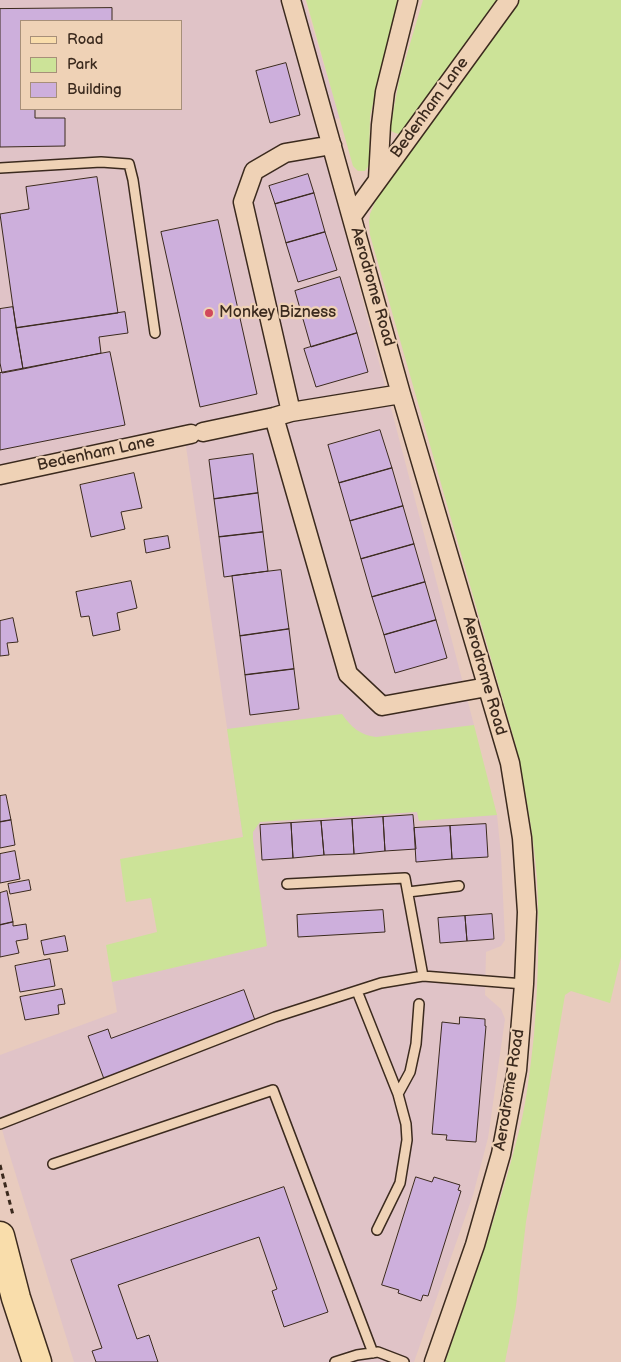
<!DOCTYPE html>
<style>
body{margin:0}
#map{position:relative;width:621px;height:1362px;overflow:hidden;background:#e8cbbe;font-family:"Balsamiq Sans",sans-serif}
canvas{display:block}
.legend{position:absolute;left:20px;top:20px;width:162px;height:90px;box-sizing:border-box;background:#efd2b6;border:1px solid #a78f79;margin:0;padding:6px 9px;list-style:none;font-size:15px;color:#3b2a1e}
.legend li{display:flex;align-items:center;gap:10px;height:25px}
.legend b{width:25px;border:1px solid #a78f79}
</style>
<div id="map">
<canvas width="621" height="1362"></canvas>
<ul class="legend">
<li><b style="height:6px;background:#f9ddab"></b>Road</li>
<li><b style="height:14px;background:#cce398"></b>Park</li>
<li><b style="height:14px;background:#cdafdc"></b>Building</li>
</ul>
</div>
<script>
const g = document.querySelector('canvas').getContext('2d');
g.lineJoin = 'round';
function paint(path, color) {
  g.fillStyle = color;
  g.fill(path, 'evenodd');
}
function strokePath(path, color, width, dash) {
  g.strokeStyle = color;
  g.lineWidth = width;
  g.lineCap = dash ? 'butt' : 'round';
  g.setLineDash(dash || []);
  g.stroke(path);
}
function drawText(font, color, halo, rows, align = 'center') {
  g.font = font + ' "Balsamiq Sans",sans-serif';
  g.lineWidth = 4.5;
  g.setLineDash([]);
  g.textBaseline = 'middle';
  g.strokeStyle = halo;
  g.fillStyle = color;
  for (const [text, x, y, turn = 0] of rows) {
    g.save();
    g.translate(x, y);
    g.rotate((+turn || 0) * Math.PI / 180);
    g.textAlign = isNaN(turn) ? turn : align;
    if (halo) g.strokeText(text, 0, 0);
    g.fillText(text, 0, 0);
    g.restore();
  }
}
paint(new Path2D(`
 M0,0H304L340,118L315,124L326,160L474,725L465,745L497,815L501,855L505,940L501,946L486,952L485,995L501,1009L505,1019L488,1138L473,1195L414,1362H74L5,1140L0,1122V1055L117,1012L112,982L259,947L183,426L0,465ZM21,21H181V109H21Z`), '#e0c3c7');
paint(new Path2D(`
 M306,0H398L370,116L369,165L365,171H358L353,166Z
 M423,0H497L410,126L400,134L395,133L391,131V124L399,81Z
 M518,0H621V957L610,1003L571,991L565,995L526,1222L516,1306L505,1362H445C470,1289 497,1217 516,1143C526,1108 530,1071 534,1035C538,983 540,931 537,880C534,835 525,790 516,746L370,235L369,222L370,214L379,193L391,172Z
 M342,714C351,727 360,735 376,737L474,725L497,815L419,821L417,812L260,822L253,832V840L267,946L112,982L106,945L157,932L151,898L126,902L120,859L243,837L227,729Z`), '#cce398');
const building = new Path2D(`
 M112,8V21H21V109H35V118H65V146L0,147V9Z
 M286,63L300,115L270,123L256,71Z
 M308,174L314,193L275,204L269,186Z
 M97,177L118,313L16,328L0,214L29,209L26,187Z
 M314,193L325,232L286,243L275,204Z
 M218,220L257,394L200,407L161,232Z
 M325,232L337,270L298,282L286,243Z
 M340,277L357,333L311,347L295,291Z
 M13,307L23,369L2,373L0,363V309Z
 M125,312L128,333L99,337L101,353L23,369L16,328Z
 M357,333L368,372L316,387L304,349Z
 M110,352L125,425L0,450V373Z
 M380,430L392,468L339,483L328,445Z
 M253,454L258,493L214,499L209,460Z
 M392,468L403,506L350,521L339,483Z
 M134,473L142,508L121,512L125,529L91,537L80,485Z
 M258,493L263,532L219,537L214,499Z
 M403,506L414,544L361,559L350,521Z
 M263,532L268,571L224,577L219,537Z
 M168,536L170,548L146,553L144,540Z
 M414,544L425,582L372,597L361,559Z
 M281,570L289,629L240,636L232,576Z
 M131,581L137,608L117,613L120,630L93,636L89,616L81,617L76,592Z
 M425,582L436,620L384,635L372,597Z
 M13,618L18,642L7,643L9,655L0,656V621Z
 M436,620L447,658L395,673L384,635Z
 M289,629L294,669L245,675L240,636Z
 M294,669L299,709L250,715L245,675Z
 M6,795L11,820L0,822V796Z
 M413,815L416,849L385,851L383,817Z
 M383,817L385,851L354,854L352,819Z
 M352,819L354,854L324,855L321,821Z
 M11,820L15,845L0,848V822Z
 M321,821L324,855L293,858L291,823Z
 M291,823L293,858L262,860L260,825Z
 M486,824L488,857L452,859L450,826Z
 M450,826L452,859L416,862L414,828Z
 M15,851L20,879L0,883V854Z
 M29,880L31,890L10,894L8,884Z
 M7,891L13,922L0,925V893Z
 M383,910L385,932L298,937L297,915Z
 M492,914L494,939L467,941L465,916Z
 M465,916L467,941L440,943L438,918Z
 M13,922V926L26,924L28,939L16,941L19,953L0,957V925Z
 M65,936L68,951L44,955L41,941Z
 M50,959L55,986L20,992L15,966Z
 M62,989L65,1004L58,1005L59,1014L25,1020L20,997Z
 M244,990L256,1023L104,1079L88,1036L108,1029L111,1038Z
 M460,1017L485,1019V1026H486L476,1142L446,1140L447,1135L432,1134L442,1022L459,1024Z
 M416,1177L432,1182L434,1177L460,1185L458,1190L461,1191L428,1296L423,1295L421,1301L398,1293L399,1290L382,1285Z
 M284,1187L328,1312L284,1327L272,1291L277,1289L259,1237L118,1285L137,1339L149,1335L158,1362H96L92,1351L102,1348L71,1260Z`);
paint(building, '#cdafdc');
strokePath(building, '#3b2a1e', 1);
const service = new Path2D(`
 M0,168L101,162L129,164L133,180L155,333
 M287,884L405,878L423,976
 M408,892L459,886
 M357,991L398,1094L406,1124L407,1140L400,1183L377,1230
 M398,1094L410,1072L416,1044L419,1004
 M0,1124L275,1017L381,983L423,976L524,984
 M53,1164L273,1090L373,1353
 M335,1362L357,1355L378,1352L404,1362`);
const minor = new Path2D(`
 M291,0L401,394L510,763L522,838L527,912L524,984L517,1070L501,1154L475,1245L434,1362
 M378,179L381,125L385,92L408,0
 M352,216L509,0
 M291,412L243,202L254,171L285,153L332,145
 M274,417L348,674L382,706L487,687
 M203,432L274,417L291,412L401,394
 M0,475L191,434`);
const primary = new Path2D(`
 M0,1236L16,1298L37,1362`);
strokePath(service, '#3b2a1e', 12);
strokePath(minor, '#3b2a1e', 21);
strokePath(primary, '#3b2a1e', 31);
strokePath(new Path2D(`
 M0,1165L13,1215`), '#3b2a1e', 3, [5, 4]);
strokePath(service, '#efd2b6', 9);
strokePath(minor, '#efd2b6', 18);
strokePath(primary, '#f9ddab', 28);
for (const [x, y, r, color] of [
 [209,313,5,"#d1495b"]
]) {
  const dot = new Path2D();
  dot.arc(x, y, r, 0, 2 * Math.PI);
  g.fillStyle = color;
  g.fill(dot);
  strokePath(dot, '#efd2b6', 2);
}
drawText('16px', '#3b2a1e', '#efd2b6', [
 ["Bedenham Lane",430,108,-54],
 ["Aerodrome Road",372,287,74],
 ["Bedenham Lane",96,454,-12],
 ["Aerodrome Road",484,676,74],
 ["Aerodrome Road",510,1090,-81]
]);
drawText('16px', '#3b2a1e', '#efd2b6', [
 ["Monkey Bizness",219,313]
], 'left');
</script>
